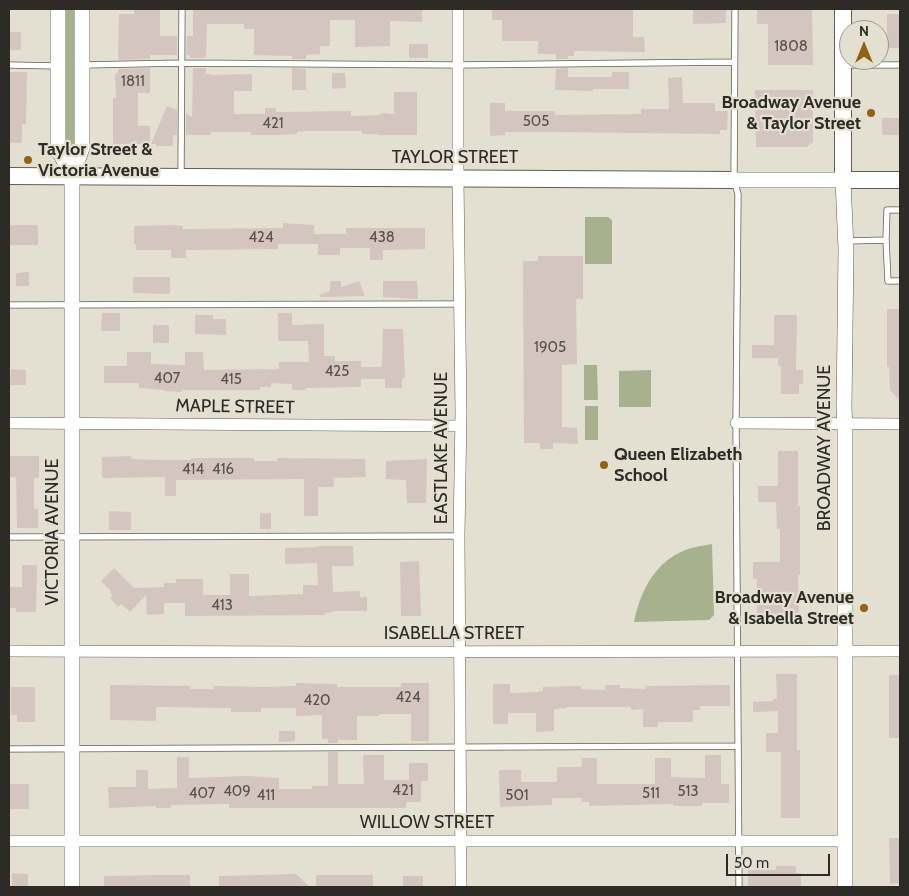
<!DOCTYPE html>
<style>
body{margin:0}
#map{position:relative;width:909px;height:896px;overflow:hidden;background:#e3e0d1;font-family:Cabin,sans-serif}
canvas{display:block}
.frame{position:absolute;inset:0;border:10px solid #2c2b26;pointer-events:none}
.north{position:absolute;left:839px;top:20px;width:50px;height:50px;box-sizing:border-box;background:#e3e0d1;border:1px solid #9a988d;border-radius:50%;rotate:0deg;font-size:14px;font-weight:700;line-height:20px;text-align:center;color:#2c2b26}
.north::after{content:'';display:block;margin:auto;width:18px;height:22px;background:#936112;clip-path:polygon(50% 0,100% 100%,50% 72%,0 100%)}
.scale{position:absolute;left:726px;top:854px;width:104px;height:22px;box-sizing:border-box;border:2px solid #2c2b26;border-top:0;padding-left:6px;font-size:15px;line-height:18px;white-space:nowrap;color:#2c2b26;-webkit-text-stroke:4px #e3e0d1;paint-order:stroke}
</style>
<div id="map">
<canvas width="909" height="896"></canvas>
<div class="frame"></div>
<div class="north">N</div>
<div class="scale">50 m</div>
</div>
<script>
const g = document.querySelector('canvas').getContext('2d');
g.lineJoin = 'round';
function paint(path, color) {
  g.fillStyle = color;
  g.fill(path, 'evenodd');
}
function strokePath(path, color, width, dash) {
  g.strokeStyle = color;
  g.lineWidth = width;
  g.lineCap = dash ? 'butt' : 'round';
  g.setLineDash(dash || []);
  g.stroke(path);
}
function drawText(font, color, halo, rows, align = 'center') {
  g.font = font + ' Cabin,sans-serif';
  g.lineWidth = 4.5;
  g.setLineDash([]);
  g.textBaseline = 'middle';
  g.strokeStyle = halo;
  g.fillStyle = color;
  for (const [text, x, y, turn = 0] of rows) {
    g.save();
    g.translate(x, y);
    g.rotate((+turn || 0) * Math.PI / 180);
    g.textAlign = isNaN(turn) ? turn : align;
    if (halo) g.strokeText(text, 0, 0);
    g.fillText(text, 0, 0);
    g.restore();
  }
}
paint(new Path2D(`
 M63,9H75V144L74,146H65Z
 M585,217H608L612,220V264H585Z
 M584,365H597L598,400H584Z
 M651,370V407H619V371Z
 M585,406H598V440H585Z
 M712,544L714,615L709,620L634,622C640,593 653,565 681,552C690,547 702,546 712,544Z`), '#a8b18e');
paint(new Path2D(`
 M134,9H160V36H177V55H150V59L118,60L119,14H134Z
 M193,9H422V22L390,21V46L355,47V20H330V46H320V54L306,55V59H292V56L254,55V29H244V24H207L206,58H190V55H186L187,36H193Z
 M492,9H633V37H644L645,52L574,51V56H568V59H556V54H538V41H502V20H492Z
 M693,9H726V23L693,24Z
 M757,9H812L813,65H768V24H757Z
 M887,14H900V48H887Z
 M9,32H21V50H9Z
 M409,44H428V58H409Z
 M150,68V93H138V126H150V144H113V98H116L115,74L118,73V69Z
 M193,68H206V74H210V75L252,74V91H234V114H265V108H276V112L351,111V116L380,115L381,113L394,114V92H417V135H378V134H362V131H305L297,132V134L282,135H251V132H211V135H186V114L192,117Z
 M292,68L306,69V90H292Z
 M568,68V77H612V72H629V89H593V91L555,90L556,69Z
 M9,72H27L26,124H22V143H9Z
 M332,73H345L346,88L332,89Z
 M682,77L683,103H715V111H728L727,130H720V134L548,132H505V135L490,136V103H505V111H555V115L641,114V109H669L668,78Z
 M755,90H813V142L807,147H756Z
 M167,106L177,110V135H173V146H156V144H151Z
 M882,118H900V135H882Z
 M283,223L314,225V234H346V228H425V249L383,250V260H370V248H340V255H318V244H278V249L186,250V258H171V250H136V244H134V226L169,225L183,226V229L283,228Z
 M9,225H38V245H9Z
 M538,256H583V299H576L577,364L562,365V427L577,428L578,444L553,443V449H540V443H524L523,261H538Z
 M29,272V286H16V273Z
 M133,277H170V294L133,293Z
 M330,281H341V287L359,281L365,296L320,297L319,295L330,291Z
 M383,281H417L418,299L383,297Z
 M887,309H900V401L890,390L889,367H887Z
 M102,313H120V331H101Z
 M278,313H292V325L324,324V356H335V361H361V367H382L383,329H403L405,378H402V388H385V379H361V387L306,388V390H292V384L271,383V387H260V390H182V392L164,391V390L139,388V383H104V366H127V352H151V364L185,365V352H203L204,370L279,369V362H309L308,341H278Z
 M195,315H213V319H226V335L195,334Z
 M774,315H797L796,370H803V384H799V394H781V366H778V358H752V345H774Z
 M153,325H169V343H153Z
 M11,369L26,370V385H10Z
 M778,451H798V506H800V575H798L799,614H795L794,624H775V615H757V579H753V562H780V529H777L776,502H758V486H778Z
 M9,456H39V478H34V509H38V528H17L16,477H9Z
 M131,456V459L166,460H191V458H254V461H277V458L365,459L366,477L334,478V487H318V516H304V479L176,480V496H165V477L102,478V457Z
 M427,459L426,503H407L406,480L386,479V461Z
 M109,511L131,512V530H109Z
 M260,513H271V529H260Z
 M317,546H353L354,566H332L333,592L360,591V597H367V611H333V612L325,613V615L185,616V603H164V614L147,615L146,595L130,612L121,604L118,607L110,598L113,596L110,593L111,591L101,581L114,568L134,588L164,587V583H176V579H203V595H230V574H249V596L303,594V585H318L317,563L285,564V548L317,547Z
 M419,561L421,616H401L400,562Z
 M22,565H37L36,612H16V608H9V587H22Z
 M776,674H797V750H800V818H781V752H766V733H778V711L753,712V702L773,701V699H777Z
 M889,675H900V738H889Z
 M296,683L337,684V687H401V683H429V741H411V714H379V716H357V740H338V743H328V739H322V715L296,716V708H261V712H231V708L156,707V721L110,720V685L190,686V689H214V686L266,687L296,686Z
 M493,684H510V693L539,692V691H543V687L581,686V689L605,690V685H620V688L646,689V686L730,685V706H700V710H693V722H658V727H643V709L631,710V707H566V708L554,709V731L536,732V713H508V724H493Z
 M11,687H35V722H17V715H11Z
 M279,731H295V741L279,742Z
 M328,752H338V784H364L363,755H384V780H409V763H428V781H421V802H406V808H229V804L171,805V808H156V806L109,808L108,787H136V770H148V789L177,788V757H189V778L248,776L279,778V789H312V786H328Z
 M705,755H721V784H729V803H702V806H673V804L589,806V802H582V798H552V805L500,807L499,770H521V782H557V767H582V758H597V784H655V758H671V777L705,778Z
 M9,784H29V809H9Z
 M889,838H900V883L890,884Z
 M776,866H796V873H801V887H748V870H776Z
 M12,873L28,874V887H12Z
 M296,874L310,887H219V876Z
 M161,875H190V887H104V876Z
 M316,875H373V887H316Z
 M403,876H423V887H403Z`), '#d5c5c0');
const service = new Path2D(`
 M735,9L734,180L738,194L736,423L739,887
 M9,65L57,66
 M84,65L181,63L458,65L734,62
 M845,65H900
 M181,174L182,9
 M886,240L887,210H900
 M847,241L886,240L888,281H900
 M9,305L460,304
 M9,537L459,536
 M9,749L738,746`);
const minor = new Path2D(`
 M458,9V178L461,413L459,536L461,887
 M9,423L461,426
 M736,423L900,424
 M9,651L313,652L900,651
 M9,841H845`);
const tertiary = new Path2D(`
 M58,9V149L72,176
 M734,180H843L846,249L844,409L845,424V887
 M72,887V176L82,148V9`);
const secondary = new Path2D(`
 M843,9V180H900
 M9,176L734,180`);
strokePath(service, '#615e51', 7);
strokePath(minor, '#615e51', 12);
strokePath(tertiary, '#615e51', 16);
strokePath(secondary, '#615e51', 18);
strokePath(service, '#fff', 5.5);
strokePath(minor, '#fff', 11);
strokePath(tertiary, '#fff', 15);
strokePath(secondary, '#fff', 16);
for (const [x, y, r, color] of [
 [871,113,5,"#936112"],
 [28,160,5,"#936112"],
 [604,465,5,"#936112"],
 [864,608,5,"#936112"]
]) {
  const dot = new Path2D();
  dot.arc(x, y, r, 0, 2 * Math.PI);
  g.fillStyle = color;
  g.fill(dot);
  strokePath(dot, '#e3e0d1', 2);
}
drawText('15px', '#56524c', null, [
 ["1808",791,47],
 ["1811",133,82],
 ["505",536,122],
 ["421",273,124],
 ["424",261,238],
 ["438",382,238],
 ["1905",550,348],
 ["425",337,372],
 ["407",167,379],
 ["415",231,380],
 ["414",193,470],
 ["416",223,470],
 ["413",222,606],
 ["424",408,698],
 ["420",317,701],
 ["421",403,791],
 ["409",237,792],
 ["513",688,792],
 ["407",202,794],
 ["511",651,794],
 ["411",266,796],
 ["501",517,796]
]);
drawText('bold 18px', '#2c2b26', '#e3e0d1', [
 ["Broadway Avenue",861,103],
 ["& Taylor Street",861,124],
 ["Taylor Street &",38,150,"left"],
 ["Victoria Avenue",38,171,"left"],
 ["Queen Elizabeth",614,455,"left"],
 ["School",614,476,"left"],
 ["Broadway Avenue",854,598],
 ["& Isabella Street",854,619]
], 'right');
drawText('18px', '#2c2b26', '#e3e0d1', [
 ["TAYLOR STREET",455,158],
 ["MAPLE STREET",235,407,1],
 ["EASTLAKE AVENUE",442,448,-90],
 ["BROADWAY AVENUE",825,448,-90],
 ["VICTORIA AVENUE",53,532,-90],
 ["ISABELLA STREET",454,634],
 ["WILLOW STREET",427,823]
]);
</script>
